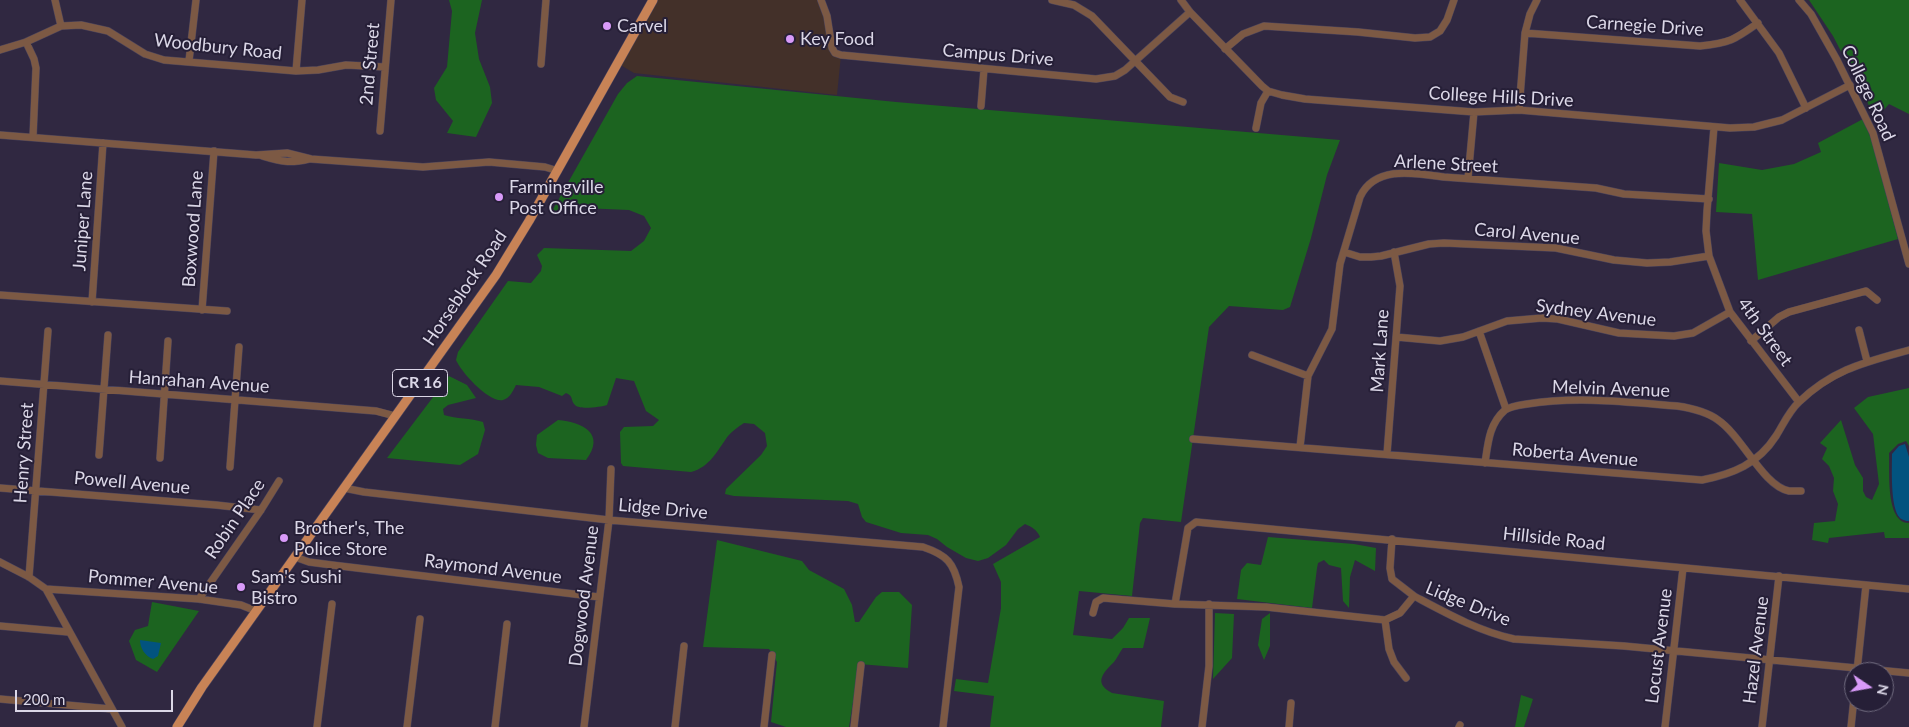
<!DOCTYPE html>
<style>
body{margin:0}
#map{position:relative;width:1909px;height:727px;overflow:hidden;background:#302841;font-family:Lato,sans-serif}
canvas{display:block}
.north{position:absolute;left:1844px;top:662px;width:50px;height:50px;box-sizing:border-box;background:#261f37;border:1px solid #6e697d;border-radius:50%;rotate:102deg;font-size:14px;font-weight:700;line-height:20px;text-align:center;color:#dbd7e7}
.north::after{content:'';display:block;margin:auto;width:18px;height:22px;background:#d89af8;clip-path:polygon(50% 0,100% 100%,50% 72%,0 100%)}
.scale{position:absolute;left:15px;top:690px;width:158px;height:22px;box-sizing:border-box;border:2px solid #dbd7e7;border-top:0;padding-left:6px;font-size:15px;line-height:18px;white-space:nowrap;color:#dbd7e7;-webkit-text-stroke:4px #261f37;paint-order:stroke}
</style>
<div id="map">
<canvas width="1909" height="727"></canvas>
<div class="north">N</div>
<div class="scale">200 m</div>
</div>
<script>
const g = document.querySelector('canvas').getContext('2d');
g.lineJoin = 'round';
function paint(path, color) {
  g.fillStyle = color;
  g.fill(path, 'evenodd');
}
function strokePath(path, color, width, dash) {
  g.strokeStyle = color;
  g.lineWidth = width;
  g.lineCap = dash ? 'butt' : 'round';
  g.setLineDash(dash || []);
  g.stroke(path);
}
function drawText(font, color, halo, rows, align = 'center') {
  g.font = font + ' Lato,sans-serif';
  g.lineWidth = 4;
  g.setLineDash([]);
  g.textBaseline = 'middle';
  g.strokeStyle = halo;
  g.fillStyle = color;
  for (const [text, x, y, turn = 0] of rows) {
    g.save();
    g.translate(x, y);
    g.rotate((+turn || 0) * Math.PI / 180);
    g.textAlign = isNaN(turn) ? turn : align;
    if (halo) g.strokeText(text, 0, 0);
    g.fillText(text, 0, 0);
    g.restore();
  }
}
paint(new Path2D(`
 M653,0H821L831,43L841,55L837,95L634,73L617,63Z`), '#433029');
paint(new Path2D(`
 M449,0H482L475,33L479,59L490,87L492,103L476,137L447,133L453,121L436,100L434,88L447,67L452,11Z
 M1809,0H1909V114L1889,104L1876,119L1833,36Z
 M637,76L896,102L1340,140L1327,175L1311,238L1290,307L1283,310L1229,306L1209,327L1181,522L1143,518L1140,523L1132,596L1079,591L1073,635L1112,639L1123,628L1129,618H1150L1143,648H1123C1120,652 1117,658 1114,662C1103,673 1093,683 1112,693L1164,701L1161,727H990L994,696L954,691L956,679L988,683L1001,608V582L993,564L1040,537C1037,530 1032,527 1025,524L1018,529L1006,545L988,558L978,561L966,558L947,547L937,539L928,535L901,533L866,522L862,517L858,504L848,501L734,496L725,494L726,489L761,455L767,446L765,433L754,424L744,423C738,427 732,431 728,436C717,451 710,467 691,472L623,466L621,463L620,432L624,427L653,426L659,420L646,411L634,381L616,378L607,405C601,407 579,410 575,405C570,400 574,396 566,393L562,396L539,387L516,385C513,391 510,398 503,400C489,403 461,372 456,360L458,352L508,281L531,283L541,271L542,266L537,255L544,248L631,251L644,241L651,228L644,216L629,210L582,208L561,212L552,211L618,94L627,83Z
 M1863,119L1872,141L1898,239L1758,280L1752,214L1716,212L1719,163L1762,170L1794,164L1821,152L1818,143Z
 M449,376L467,385L476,398L448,405L443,409L444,415C457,419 470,418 483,422L485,430L478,454L460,465L387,458Z
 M1909,388V446L1906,441L1898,444L1889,453C1890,471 1885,523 1909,523V538H1885L1884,532L1829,538L1828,543L1812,540L1814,523L1835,521L1838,504L1833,491L1834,478L1829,466L1822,459L1827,448L1820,443L1841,420L1855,465L1863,478V491L1866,497L1872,500L1879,484L1873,434L1854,408L1868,397Z
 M558,420C583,422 606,434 586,460L548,458L538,453L536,445L537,435Z
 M1268,537L1354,544L1376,548L1375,571L1355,560L1350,577L1349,608L1343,601L1341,568L1329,565L1324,560L1318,563L1317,568L1312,608L1237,599L1241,570L1247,563L1261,565Z
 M717,540L802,561L809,570L844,589L852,605L855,622H859L876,597L882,592H899L912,605L908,668L859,664L849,727H786L771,722L777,662L769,649L703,647Z
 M152,602L199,611L157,672L136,660L129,641L135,630L148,626Z
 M1215,613L1234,614L1232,658L1213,679Z
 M1270,613V646L1264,660L1258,645L1262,619Z
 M1521,695L1533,699L1524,727H1515Z`), '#1c6420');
paint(new Path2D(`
 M1905,444L1909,457V521H1907C1906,521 1901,519 1900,518C1890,508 1892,468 1892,454L1899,446Z
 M140,640L161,643L158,656L153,659C145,656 140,648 140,640Z`), '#02537f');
const minor = new Path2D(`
 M55,0L61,26
 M821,0L827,16L832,48L835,53L841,55L1096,79L1115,76L1125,70L1190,12
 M1052,0L1074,5L1092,16L1170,97L1183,102
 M1181,0L1190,12L1262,86L1268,91L1282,95L1305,99L1474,112L1519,110L1730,128L1754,127L1782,120L1850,85
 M1740,0L1779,53L1806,108
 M1799,0L1811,14L1837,60L1873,133L1909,264
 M1525,33L1700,46C1730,43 1734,40 1758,23
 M26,42L34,59L36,68L33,137
 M1225,49L1243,34L1264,26L1358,32L1415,38L1430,37L1440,31L1447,20L1454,0
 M0,50L26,42L61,26L81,25L108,31L145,54L164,60L296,71L318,70L346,65L385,67
 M189,61L196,0
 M541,64L546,0
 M296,71L302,0
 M981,106L984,69
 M1519,110L1525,33L1530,14L1537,0
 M1714,127L1707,211L1706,231L1709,256L1730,312L1799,402
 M1256,128L1261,103L1268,91
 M380,131L391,0
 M0,135L256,155L287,153L311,159L423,167L489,162L545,167L558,171
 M259,155C280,161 287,164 309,159
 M1468,178L1474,112
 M1344,252L1360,257H1371L1381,256L1429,244L1444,243L1556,248L1614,260L1647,263L1670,262L1709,256
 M0,295L227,311
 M92,302L103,143
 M202,310L214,151
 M1859,330L1867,361
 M1479,331L1506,409
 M1396,337L1440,341L1463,337L1507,321L1542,318L1558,319L1619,333L1674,336L1693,333L1730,312
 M1751,341L1779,317L1789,312L1866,291L1877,300
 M1252,355L1308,376
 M0,381L376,411L395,416
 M1193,439L1702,480C1733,474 1758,464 1776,436C1783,425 1789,411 1799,402C1833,369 1866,362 1909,350
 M1300,447L1308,376L1332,329L1340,264L1360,197C1375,165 1415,173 1444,177L1596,188L1624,194L1709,199
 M1387,454L1400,286L1394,252
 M99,455L108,335
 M160,458L168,341
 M1485,463C1488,443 1489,424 1505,410C1511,406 1520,405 1527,404C1577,396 1627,402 1677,406C1691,408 1706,411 1718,420C1742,436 1763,486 1789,491C1793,491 1797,491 1801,491
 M230,467L239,347
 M0,488L216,505L261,510
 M344,488L364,492L609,520L923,547C947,555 954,563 959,587L943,727
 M1392,539L1390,568L1392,579L1414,596
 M295,557L309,562L332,565L599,597
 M0,562L29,577L46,589L122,727
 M29,577L48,331
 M46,589L199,599L241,605L256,611
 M199,599L261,510L279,481
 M1175,604L1188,528L1196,522L1909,589
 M1093,613L1096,602L1103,598L1175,604L1266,607L1385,620L1400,613L1414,596C1446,613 1478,631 1514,639L1624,646L1909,673
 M1385,620L1389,649L1394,662L1406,678
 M0,626L68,632
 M1857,671L1866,585
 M0,699L111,709
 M317,727L332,604
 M407,727L420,619
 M495,727L507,624
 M584,727L609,520L611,469
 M675,727L684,646
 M764,727L772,655
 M854,727L861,665
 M1202,727L1209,666V604
 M1289,727L1291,703
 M1459,727L1460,725
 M1665,727L1683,568
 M1762,727L1779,576
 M1851,727L1854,698`);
const major = new Path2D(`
 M177,727L202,687L496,275L529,221L653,0`);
strokePath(minor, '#4b445c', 8);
strokePath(major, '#4b445c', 10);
strokePath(minor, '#7c5944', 7);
strokePath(major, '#c88356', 9);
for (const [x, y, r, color] of [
 [607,26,5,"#d89af8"],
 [790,39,5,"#d89af8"],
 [499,197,5,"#d89af8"],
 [284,538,5,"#d89af8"],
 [241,587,5,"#d89af8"]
]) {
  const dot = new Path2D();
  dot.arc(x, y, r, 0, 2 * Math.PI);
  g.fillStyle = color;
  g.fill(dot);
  strokePath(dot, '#261f37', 2);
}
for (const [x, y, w] of [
 [420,383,55]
]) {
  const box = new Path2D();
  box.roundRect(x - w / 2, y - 13.5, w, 27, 4);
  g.fillStyle = '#261f37';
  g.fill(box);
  strokePath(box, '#dbd7e7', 1);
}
drawText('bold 16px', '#dbd7e7', null, [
 ["CR 16",420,383]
]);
drawText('18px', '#dbd7e7', '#261f37', [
 ["Carvel",617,26],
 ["Key Food",800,39],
 ["Farmingville",509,187],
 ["Post Office",509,208],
 ["Brother's, The",294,528],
 ["Police Store",294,549],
 ["Sam's Sushi",251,577],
 ["Bistro",251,598]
], 'left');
drawText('18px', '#dbd7e7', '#261f37', [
 ["Carnegie Drive",1645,26,4],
 ["Woodbury Road",218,47,6],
 ["Campus Drive",998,55,5],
 ["2nd Street",370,64,-85],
 ["College Road",1868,93,65],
 ["College Hills Drive",1501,97,3],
 ["Arlene Street",1446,164,3],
 ["Juniper Lane",83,221,-86],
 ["Boxwood Lane",193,229,-86],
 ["Carol Avenue",1527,234,5],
 ["Horseblock Road",465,288,-56],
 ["Sydney Avenue",1596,313,7],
 ["4th Street",1765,332,54],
 ["Mark Lane",1380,351,-86],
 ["Hanrahan Avenue",199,382,4],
 ["Melvin Avenue",1611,389,2],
 ["Henry Street",24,453,-86],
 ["Roberta Avenue",1575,455,5],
 ["Powell Avenue",132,483,5],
 ["Lidge Drive",663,509,5],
 ["Robin Place",235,519,-56],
 ["Hillside Road",1554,539,6],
 ["Raymond Avenue",493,569,7],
 ["Pommer Avenue",153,582,5],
 ["Dogwood Avenue",584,596,-83],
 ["Lidge Drive",1468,604,22],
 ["Locust Avenue",1659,646,-83],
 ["Hazel Avenue",1756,650,-83]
]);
</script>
